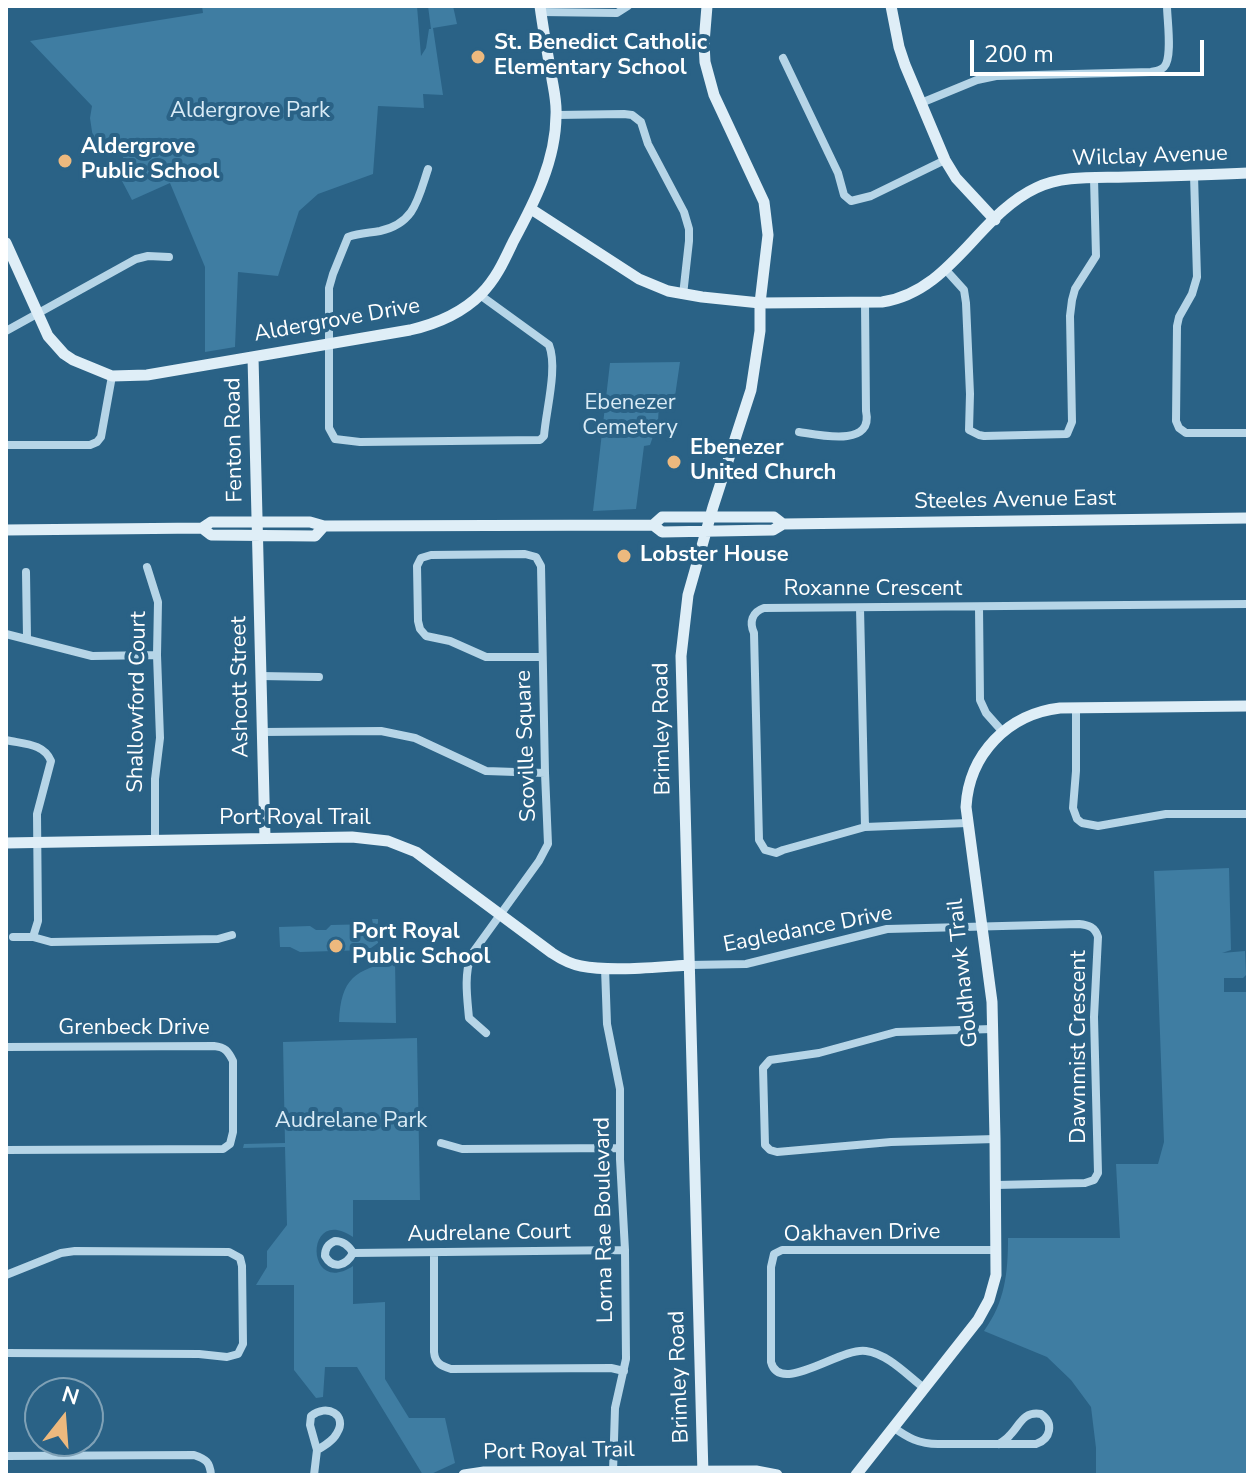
<!DOCTYPE html>
<style>
body{margin:0}
#map{position:relative;width:1254px;height:1481px;overflow:hidden;background:#2a6286;font-family:"Nunito Sans",sans-serif}
canvas{display:block}
.frame{position:absolute;inset:0;border:8px solid #fff;pointer-events:none}
.north{position:absolute;left:24px;top:1377px;width:80px;height:80px;box-sizing:border-box;background:#2a6286;border:2px solid #7fa1b6;border-radius:50%;rotate:17deg;font-size:22px;font-weight:700;line-height:32px;text-align:center;color:#fff}
.north::after{content:'';display:block;margin:auto;width:28px;height:36px;background:#edb97e;clip-path:polygon(50% 0,100% 100%,50% 72%,0 100%)}
.scale{position:absolute;left:970px;top:40px;width:234px;height:36px;box-sizing:border-box;border:4px solid #fff;border-top:0;padding-left:10px;font-size:24px;line-height:28px;white-space:nowrap;color:#fff;-webkit-text-stroke:6px #2a6286;paint-order:stroke}
</style>
<div id="map">
<canvas width="1254" height="1481"></canvas>
<div class="frame"></div>
<div class="north">N</div>
<div class="scale">200 m</div>
</div>
<script>
const g = document.querySelector('canvas').getContext('2d');
g.lineJoin = 'round';
function paint(path, color) {
  g.fillStyle = color;
  g.fill(path, 'evenodd');
}
function strokePath(path, color, width, dash) {
  g.strokeStyle = color;
  g.lineWidth = width;
  g.lineCap = dash ? 'butt' : 'round';
  g.setLineDash(dash || []);
  g.stroke(path);
}
function drawText(font, color, halo, rows, align = 'center') {
  g.font = font + ' "Nunito Sans",sans-serif';
  g.lineWidth = 8;
  g.setLineDash([]);
  g.textBaseline = 'middle';
  g.strokeStyle = halo;
  g.fillStyle = color;
  for (const [text, x, y, turn = 0] of rows) {
    g.save();
    g.translate(x, y);
    g.rotate((+turn || 0) * Math.PI / 180);
    g.textAlign = isNaN(turn) ? turn : align;
    if (halo) g.strokeText(text, 0, 0);
    g.fillText(text, 0, 0);
    g.restore();
  }
}
paint(new Path2D(`
 M202,6H417L421,56L426,48L429,29H431L428,6H453L457,24L433,28L443,95L423,94L424,108L378,106L373,174L318,194L299,211L278,276L238,272L235,347L205,352V267L170,183L132,200L122,181L131,175L113,135L94,145L90,118L92,106L30,41L203,13Z
 M680,362L674,403L659,402L658,422L650,445L644,446L636,509L593,511L610,363Z
 M1229,868L1231,950L1222,953L1245,951L1246,975L1243,978H1224V992H1248V1475H1096V1448L1091,1407L1071,1380L1047,1357L984,1331C1005,1302 1008,1273 1008,1238H1120L1116,1164H1158L1164,1142L1154,871Z
 M372,919H378V943L368,950L300,952L290,947H280L279,927L310,926L316,930H326L331,925L373,924Z
 M395,960L396,1023L339,1022C341,977 355,971 395,960Z
 M417,1038L420,1200H353V1237C304,1204 305,1298 353,1266V1304L385,1302V1379L409,1418H445L455,1463L429,1475H423L357,1367H325L323,1397L316,1398L294,1370V1285H256L267,1267V1251L287,1225L285,1147L243,1148L244,1144L285,1143L283,1042Z`), '#3f7da2');
strokePath(new Path2D(`
 M541,12L617,13L628,6
 M783,58L838,173L844,195L851,201L871,196L945,160
 M921,103L977,80L996,76L1151,72C1156,71 1160,71 1164,67C1173,58 1167,19 1167,6
 M557,115L624,114L632,115L641,122L648,144L684,212L689,229V241L683,295
 M428,169C418,199 415,223 380,231C369,233 359,233 348,237L333,274L329,288V428L335,439L360,442L540,440L544,436C546,410 558,368 549,345L480,295
 M1194,175L1197,277L1192,294L1179,317L1177,326L1176,421L1179,428L1186,433H1248
 M945,269L964,290L966,303L970,394L969,430L979,435L984,436L1067,434L1072,422L1070,316L1072,300L1075,289L1096,256L1094,178
 M6,331L136,259L148,256L169,257
 M799,432C819,435 874,448 866,411L865,303
 M6,445H90L97,442L101,437L112,376
 M147,567L158,602L157,655L160,738L155,779V840
 M26,572L27,638
 M979,607L980,700L986,713L1002,731
 M860,608L865,827
 M6,634L92,656L157,655
 M261,676L319,677
 M1076,708V771L1073,808L1077,819L1082,823L1098,826L1166,814H1248
 M262,732L381,731L415,738L486,771L545,773
 M6,740C23,744 44,743 51,761L37,814L38,921L33,937L51,942L218,939L232,935
 M967,823L865,827L783,850L776,853L765,850L759,840L754,633C749,622 752,612 764,608L1248,604
 M13,937H33
 M689,965L746,964L887,929L1079,924C1089,925 1095,927 1098,937L1094,1017L1098,1173L1094,1180L1085,1183L996,1185
 M605,968L607,1024L620,1089V1159L625,1250L626,1359L615,1408L613,1472
 M992,1029L896,1032L819,1053L770,1060L763,1068L765,1145L770,1150L777,1152L891,1142L995,1139
 M486,1033L469,1018C467,996 464,976 471,955L539,861L548,844L545,773L541,566L536,557L525,554L431,555L421,558L417,566L418,621L420,629L426,636L450,641L486,657H542
 M6,1047L214,1046C225,1047 228,1051 233,1061V1132L230,1144L223,1149L6,1150
 M441,1143L462,1149L620,1148
 M335,1241C344,1241 349,1246 353,1253C346,1266 333,1270 325,1256C325,1248 328,1244 335,1241Z
 M353,1253L625,1250
 M434,1253V1352C435,1363 441,1366 451,1369L611,1368L624,1371
 M6,1275L61,1253L75,1251L229,1252L240,1258L242,1266L243,1344L238,1354L227,1357L199,1354L6,1353
 M924,1388C907,1375 888,1354 866,1351C840,1347 780,1396 771,1362V1267L774,1254L782,1250H996
 M893,1427C908,1438 919,1444 938,1444H1036C1051,1439 1054,1423 1041,1414C1023,1411 1020,1425 1010,1435C1007,1439 1003,1441 999,1444
 M6,1456L194,1455C206,1459 210,1462 211,1475
 M314,1475L317,1450L310,1425L311,1416C327,1403 348,1415 337,1433C333,1441 324,1446 317,1450`), '#b6d5e7', 8);
strokePath(new Path2D(`
 M891,6L899,47L905,65L945,160L956,178L995,220
 M531,209L639,279L668,291L702,297L760,303L882,302C951,292 978,215 1036,188C1063,175 1096,178 1126,177C1167,176 1207,175 1248,173
 M6,243L48,336L64,354L73,360L112,376L147,375L410,330C436,324 462,313 481,294C496,279 504,261 513,242C534,203 556,161 556,115C557,101 553,87 551,73C547,51 543,28 540,6
 M253,357L265,838
 M653,525L662,517H774L783,524
 M202,528L211,535L315,536L324,526
 M6,530L202,528L211,522H310L324,526L653,525L662,532L773,530L783,524L1248,518
 M6,843L352,837L388,841L416,852L552,953C561,959 570,964 581,966C611,972 658,967 689,965
 M464,1475L484,1472L756,1471L777,1475
 M703,1475L681,656L688,595L713,507L751,390L760,331V303L768,235L764,202L714,95L705,62L704,43L707,6
 M856,1475L978,1320L989,1300L996,1275L995,1139L992,1002L966,807C969,754 1008,714 1060,708L1248,706`), '#dfeef7', 11);
for (const [x, y, r, color] of [
 [478,57,8,"#edb97e"],
 [65,161,8,"#edb97e"],
 [674,462,8,"#edb97e"],
 [624,556,8,"#edb97e"],
 [336,946,8,"#edb97e"]
]) {
  const dot = new Path2D();
  dot.arc(x, y, r, 0, 2 * Math.PI);
  g.fillStyle = color;
  g.fill(dot);
  strokePath(dot, '#2a6286', 3);
}
drawText('bold 22px', '#fff', '#2a6286', [
 ["St. Benedict Catholic",494,44],
 ["Elementary School",494,69],
 ["Aldergrove",81,148],
 ["Public School",81,173],
 ["Ebenezer",690,449],
 ["United Church",690,474],
 ["Lobster House",640,556],
 ["Port Royal",352,933],
 ["Public School",352,958]
], 'left');
drawText('22px', '#d9ebf6', '#2a6286', [
 ["Aldergrove Park",250,112],
 ["Ebenezer",630,404],
 ["Cemetery",630,429],
 ["Audrelane Park",351,1122]
]);
drawText('22px', '#fff', '#2a6286', [
 ["Wilclay Avenue",1150,157,-2],
 ["Aldergrove Drive",337,321,-10],
 ["Fenton Road",235,440,-91],
 ["Steeles Avenue East",1015,501,-1],
 ["Roxanne Crescent",873,590],
 ["Ashcott Street",241,687,-91],
 ["Shallowford Court",138,702,-89],
 ["Brimley Road",663,729,-91],
 ["Scoville Square",527,746,-92],
 ["Port Royal Trail",295,819],
 ["Eagledance Drive",808,930,-11],
 ["Goldhawk Trail",964,973,-96],
 ["Grenbeck Drive",134,1029],
 ["Dawnmist Crescent",1080,1047,-90],
 ["Lorna Rae Boulevard",605,1220,-91],
 ["Audrelane Court",489,1234,-1],
 ["Oakhaven Drive",862,1234,-1],
 ["Brimley Road",680,1377,-92],
 ["Port Royal Trail",559,1452,-1]
]);
</script>
